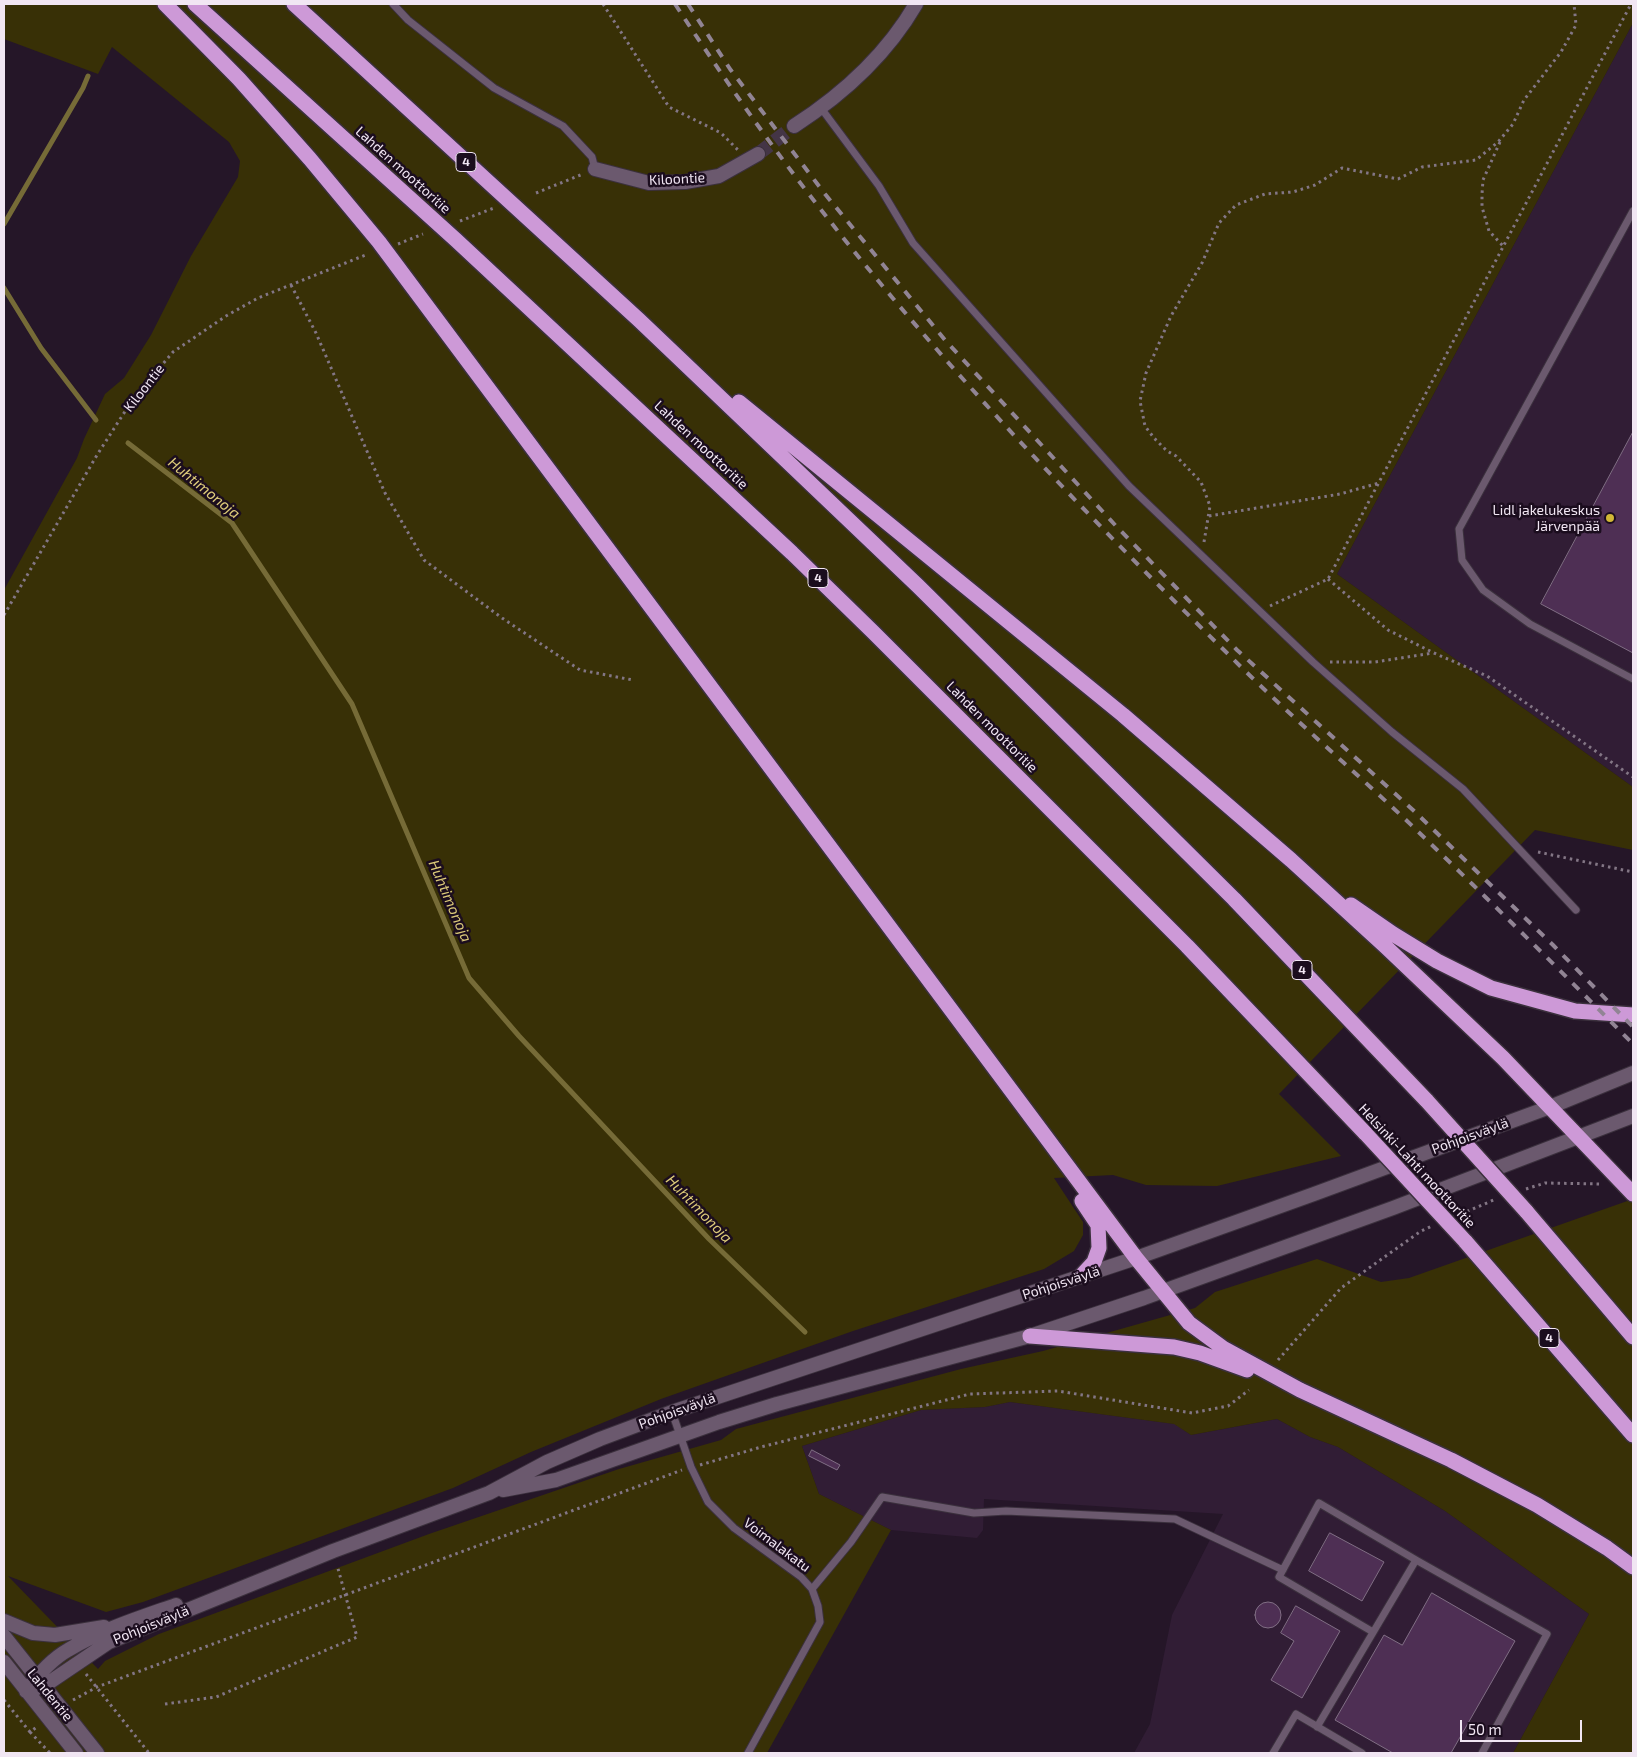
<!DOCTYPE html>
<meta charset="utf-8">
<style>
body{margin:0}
#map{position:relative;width:1637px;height:1757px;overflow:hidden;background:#251628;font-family:"Exo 2",sans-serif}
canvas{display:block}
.frame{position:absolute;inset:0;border:5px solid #f1e6f3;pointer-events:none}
.scale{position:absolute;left:1460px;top:1720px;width:122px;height:22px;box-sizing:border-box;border:2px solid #f1e6f3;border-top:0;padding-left:6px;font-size:15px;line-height:18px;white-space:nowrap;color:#f1e6f3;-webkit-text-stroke:4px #1b0d1e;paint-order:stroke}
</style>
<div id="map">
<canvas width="1637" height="1757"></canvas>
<div class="frame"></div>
<div class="scale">50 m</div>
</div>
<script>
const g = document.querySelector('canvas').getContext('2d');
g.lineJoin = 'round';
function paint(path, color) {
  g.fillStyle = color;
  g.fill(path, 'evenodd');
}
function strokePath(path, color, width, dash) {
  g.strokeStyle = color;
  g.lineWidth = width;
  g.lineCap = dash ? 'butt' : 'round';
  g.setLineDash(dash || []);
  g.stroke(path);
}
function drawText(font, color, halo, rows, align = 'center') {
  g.font = font + ' "Exo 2",sans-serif';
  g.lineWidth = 5;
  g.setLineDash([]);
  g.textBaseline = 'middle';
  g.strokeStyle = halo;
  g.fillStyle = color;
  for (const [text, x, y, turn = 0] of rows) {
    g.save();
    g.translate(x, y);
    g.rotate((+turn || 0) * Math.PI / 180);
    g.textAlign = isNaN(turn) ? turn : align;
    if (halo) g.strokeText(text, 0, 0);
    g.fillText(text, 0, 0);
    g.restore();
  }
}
paint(new Path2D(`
 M1633,23V787L1337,574Z
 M1010,1402L1175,1424L1191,1435L1277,1419L1310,1437L1338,1447L1445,1511L1589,1614L1513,1753H1134L1150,1724L1172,1615L1223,1514L984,1499L983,1530L977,1538L891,1530L819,1494L802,1446L921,1410L985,1407Z`), '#311d35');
paint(new Path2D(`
 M4,4H1633V23L1337,574L1633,787V850L1535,830L1279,1094L1341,1156L1217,1186L1146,1185L1113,1175L1054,1178L1083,1222V1235L1074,1251L1044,1269L853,1331L661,1399L531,1452L453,1488L143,1602L106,1612L8,1576L98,1669L105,1661L159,1634L429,1534L619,1469L721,1440L736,1429L961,1369L1043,1351L1195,1308L1215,1292L1317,1259L1381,1282L1409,1278L1633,1199V1753H1513L1589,1614L1445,1511L1338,1447L1310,1437L1277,1419L1191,1435L1174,1424L1010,1402L985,1407L921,1410L802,1446L819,1494L891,1530L767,1753H4V590L77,458L84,439L105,394L124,378L151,335L191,256L238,177L240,161L229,142L112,47L98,74L4,39Z`), '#383006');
strokePath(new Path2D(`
 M4,224L83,88L88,76
 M4,288L41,348L96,420
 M128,443L232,523L352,704L469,978L519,1036L709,1239L805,1332`), '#766b37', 5);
const building = new Path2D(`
 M1633,432V653L1541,604Z
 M812,1450L840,1465L837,1470L809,1456Z
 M1330,1533L1384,1562L1362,1601L1309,1571Z
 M1432,1593L1515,1641L1451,1753H1393L1335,1720L1384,1635L1402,1645Z
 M1255 1615a13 13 0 1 1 26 0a13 13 0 1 1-26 0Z
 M1296,1606L1340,1631L1302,1698L1271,1680L1294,1641L1281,1633Z`);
paint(building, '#4e2f54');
strokePath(building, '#806e84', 1);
strokePath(new Path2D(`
 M758,154L794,126`), '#443546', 14, [14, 7]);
const service = new Path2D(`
 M393,4L408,20L494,88L563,126L592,157L595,169
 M821,108L879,186L913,243L1129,486L1313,662L1392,732L1463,789L1576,910
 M1633,211L1459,529L1462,560L1483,590L1530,624L1633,679
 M672,1412L691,1467L708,1502L734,1528L801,1577L812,1589L818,1606L820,1622L748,1753
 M812,1589L851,1542L882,1497L974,1513L1006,1511L1175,1519L1283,1570
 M1373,1632L1279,1577L1319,1503L1416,1560
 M1317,1727L1416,1560L1547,1634L1482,1753
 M1273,1753L1296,1714L1362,1753`);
const minor = new Path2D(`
 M794,126C842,95 887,54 916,4
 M595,169L649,183L685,182L719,176L758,154`);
const secondary = new Path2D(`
 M503,1490L556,1480L719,1422L777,1404L1030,1336L1144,1298L1393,1208L1633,1116
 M4,1621L33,1633L55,1635L104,1627
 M4,1636L97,1753
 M4,1662L76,1753
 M26,1691L44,1686L109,1642L333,1551L489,1493L547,1462L600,1439L672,1412L1136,1258L1314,1194L1550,1107L1633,1073
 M26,1691C37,1676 52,1659 68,1650C101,1630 139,1618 176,1605`);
const motorway = new Path2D(`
 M165,4L239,79L310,159L379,242L1136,1258L1189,1323L1223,1348L1300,1390L1451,1460L1537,1505L1607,1548L1633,1567
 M195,4L456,240L792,553L873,632L1187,946L1366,1134
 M294,4L639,320L918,586L1234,899L1427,1101
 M739,402L1123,715L1291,860L1385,946L1503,1058L1633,1194
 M1351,905L1393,934L1437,961L1491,988L1575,1011L1633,1015
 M1526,1211L1633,1337
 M1465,1241L1633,1435
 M1081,1276L1094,1262L1099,1248L1098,1225L1082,1201
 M1030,1336L1174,1347L1200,1353L1247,1370`);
strokePath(service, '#3b303d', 9);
strokePath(minor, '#3b303d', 16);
strokePath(secondary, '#3b303d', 16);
strokePath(motorway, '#3b303d', 18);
strokePath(new Path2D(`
 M603,4L669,107L721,133L738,150
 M1500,142L1483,180L1482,194V207L1489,231L1503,246
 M536,193L583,174
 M460,221L494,208
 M398,244L423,234
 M291,285L316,333L385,493L424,560L502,618L580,670L633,680
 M1209,516L1340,494L1379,483
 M1204,542L1210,506L1201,482L1176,456L1167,451L1154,438L1145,426L1140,401L1146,373L1171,316L1202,263L1219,223L1236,205L1265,194L1293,192L1315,185L1342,168L1398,179L1422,167L1476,160L1498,142L1513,124L1524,100L1561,52L1576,25L1574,4
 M1328,579L1388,630L1434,653L1487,676L1633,777
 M1270,606L1328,579L1631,4
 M4,615L97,455L133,399L173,352L226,316L258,298L368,254
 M1330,662H1375L1433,653
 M1538,852L1633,872
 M1526,1189L1545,1183L1601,1184
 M1461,1214L1496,1199
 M1278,1360L1341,1288L1421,1231L1432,1226
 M700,1465L761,1447L970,1394L1058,1391L1192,1413L1228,1406L1249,1390
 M86,1674L149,1753
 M4,1700L30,1732L38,1726
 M73,1700L97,1687L682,1470
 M165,1704L216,1697L357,1637L337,1565
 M30,1732L50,1753`), '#837685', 3, [2.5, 4]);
strokePath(service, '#6b596e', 7);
strokePath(minor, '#6b596e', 14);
strokePath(secondary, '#6b596e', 14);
strokePath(motorway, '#cd99d7', 15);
strokePath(new Path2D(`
 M675,4C719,71 765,138 815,202C939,362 1083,512 1228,654C1285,711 1346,764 1405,819C1482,893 1558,968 1633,1044
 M688,4L730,69L825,194L945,340L1116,526L1237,650L1413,810L1553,945L1633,1027`), '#918494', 4, [9, 9]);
const motorwayBridge = new Path2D(`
 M1427,1101L1526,1211
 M1366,1134L1465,1241`);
strokePath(motorwayBridge, '#3b303d', 18, []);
strokePath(motorwayBridge, '#cd99d7', 15);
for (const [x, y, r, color] of [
 [1610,518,5,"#d1b736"]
]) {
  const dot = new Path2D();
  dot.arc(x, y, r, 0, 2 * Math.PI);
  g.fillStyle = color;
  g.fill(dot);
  strokePath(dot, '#1b0d1e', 2);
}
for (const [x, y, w] of [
 [466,162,20],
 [818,578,20],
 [1302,970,20],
 [1549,1338,20]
]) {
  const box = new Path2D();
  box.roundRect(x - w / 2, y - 9.5, w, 19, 4);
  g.fillStyle = '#1b0d1e';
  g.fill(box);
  strokePath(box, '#f1e6f3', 1);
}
drawText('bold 12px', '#f1e6f3', null, [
 ["4",466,162],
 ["4",818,578],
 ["4",1302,970],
 ["4",1549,1338]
]);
drawText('14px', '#f1e6f3', '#1b0d1e', [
 ["Lahden moottoritie",403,170,42],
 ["Kiloontie",677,179,-3],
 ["Kiloontie",144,388,-52],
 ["Lahden moottoritie",701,445,43],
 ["Lahden moottoritie",992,727,45],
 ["Pohjoisväylä",1470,1136,-20],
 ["Helsinki-Lahti moottoritie",1417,1166,47],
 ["Pohjoisväylä",1061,1283,-18],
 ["Pohjoisväylä",677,1411,-20],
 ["Voimalakatu",777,1545,37],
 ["Pohjoisväylä",151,1625,-22],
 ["Lahdentie",50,1695,51]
]);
drawText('14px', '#f1e6f3', '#1b0d1e', [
 ["Lidl jakelukeskus",1600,510],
 ["Järvenpää",1600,526]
], 'right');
drawText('italic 15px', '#dcca79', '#1b0d1e', [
 ["Huhtimonoja",204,488,39],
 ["Huhtimonoja",450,901,67],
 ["Huhtimonoja",699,1209,46]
]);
</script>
